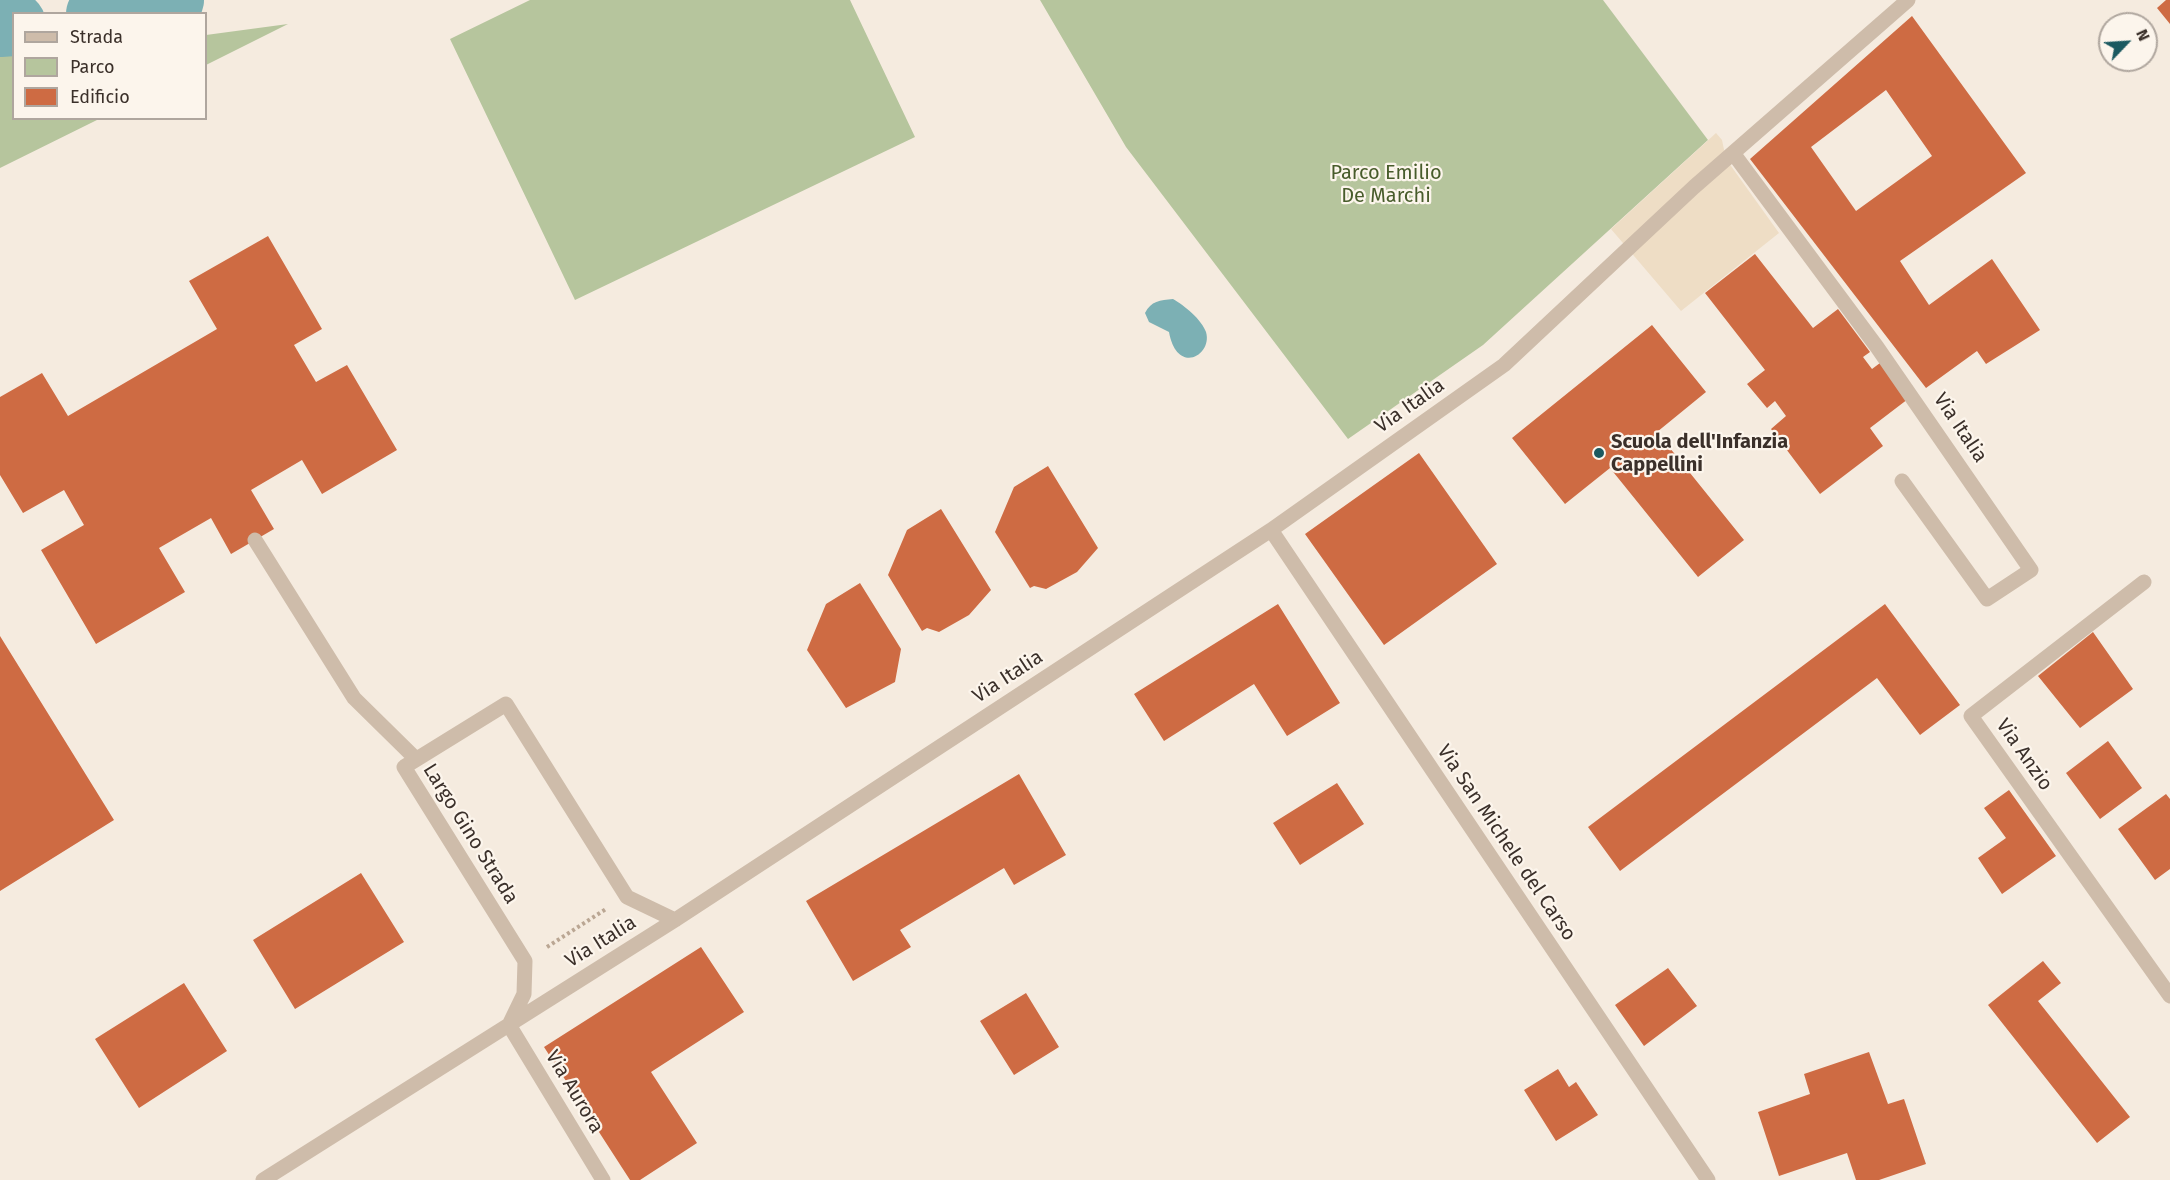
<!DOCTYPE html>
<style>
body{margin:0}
#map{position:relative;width:2170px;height:1180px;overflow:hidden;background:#f5ebdf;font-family:"Fira Sans",sans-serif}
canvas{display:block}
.legend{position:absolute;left:12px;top:12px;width:195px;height:108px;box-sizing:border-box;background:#fcf5ec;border:2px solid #afa69e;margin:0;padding:8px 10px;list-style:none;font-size:18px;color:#3b302a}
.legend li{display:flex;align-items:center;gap:12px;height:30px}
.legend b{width:30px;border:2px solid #afa69e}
.north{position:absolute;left:2098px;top:12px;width:60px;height:60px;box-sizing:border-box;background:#fcf5ec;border:2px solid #afa69e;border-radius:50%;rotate:65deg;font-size:16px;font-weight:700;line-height:24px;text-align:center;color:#3b302a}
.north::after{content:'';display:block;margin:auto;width:21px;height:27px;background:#1b5960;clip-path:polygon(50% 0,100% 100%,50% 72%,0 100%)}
</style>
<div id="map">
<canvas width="2170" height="1180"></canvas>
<ul class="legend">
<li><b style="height:8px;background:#cebcaa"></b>Strada</li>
<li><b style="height:16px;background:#b6c59d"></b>Parco</li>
<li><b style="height:16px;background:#ce6b43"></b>Edificio</li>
</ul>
<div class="north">N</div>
</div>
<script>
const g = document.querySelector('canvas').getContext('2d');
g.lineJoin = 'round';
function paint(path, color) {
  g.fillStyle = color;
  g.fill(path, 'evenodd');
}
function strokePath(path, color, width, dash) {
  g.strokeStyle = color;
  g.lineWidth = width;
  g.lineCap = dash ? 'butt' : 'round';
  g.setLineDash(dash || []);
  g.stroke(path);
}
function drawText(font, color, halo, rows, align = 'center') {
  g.font = font + ' "Fira Sans",sans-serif';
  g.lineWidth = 4.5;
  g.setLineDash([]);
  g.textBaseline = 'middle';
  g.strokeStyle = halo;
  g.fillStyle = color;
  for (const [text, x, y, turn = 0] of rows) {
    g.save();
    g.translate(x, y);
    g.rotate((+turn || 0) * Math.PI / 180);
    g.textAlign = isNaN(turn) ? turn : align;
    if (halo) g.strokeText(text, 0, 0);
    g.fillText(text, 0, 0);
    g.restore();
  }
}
paint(new Path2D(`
 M530,0H850L915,137L575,300L450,39Z
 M1040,0H1603L1708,140L1483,345L1348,439L1126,147Z
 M288,24L206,65V35Z
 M0,49H13L14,118L99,119L0,168Z`), '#b6c59d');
paint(new Path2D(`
 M1716,133L1722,140L1726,159L1779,233L1681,311L1611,229Z`), '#eeddc5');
paint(new Path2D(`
 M1173,299C1184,305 1202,320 1206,332C1213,355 1177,376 1169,332L1149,322L1145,313C1151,301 1160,300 1173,299Z`), '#7cb0b4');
strokePath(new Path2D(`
 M98,14L142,7L172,0
 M0,25L14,24`), '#7cb0b4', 64);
paint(new Path2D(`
 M2166,0H2170V24L2157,8Z
 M1912,16L2026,173L1900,261L1929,305L1992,259L2040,330L1986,364L1977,351L1926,388L1750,159ZM1886,90L1932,156L1856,211L1811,147Z
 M268,236L322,329L294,345L316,382L347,365L397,450L322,494L302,460L251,490L274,529L231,554L211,518L159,548L185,592L96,644L41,550L84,525L64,490L23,513L0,475V397L42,373L68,416L217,329L189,281Z
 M1755,254L1813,328L1838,309L1870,352L1863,357L1872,369L1880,363L1908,399L1870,428L1883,446L1820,494L1771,429L1786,416L1775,401L1767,408L1747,384L1765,370L1705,293Z
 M1652,325L1706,392L1657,432L1744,540L1698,577L1610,468L1565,504L1512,438Z
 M1419,453L1497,564L1384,645L1305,534Z
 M1048,466L1098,548L1077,572L1046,589L1034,586L1030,588L995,532L1014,487Z
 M941,509L991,590L969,615L939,632L927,628L922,631L888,575L907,530Z
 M860,583L901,649L895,682L846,708L807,650L826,604Z
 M1278,604L1340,703L1287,736L1254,684L1164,741L1134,694Z
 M1885,604L1960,705L1920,735L1877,678L1620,871L1588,827Z
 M2093,632L2133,689L2080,728L2038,676Z
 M0,636L114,820L0,891Z
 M2108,741L2142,788L2100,819L2066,773Z
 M1019,774L1066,855L1014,885L1004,868L900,930L911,947L853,981L806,901Z
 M1337,783L1364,824L1300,865L1273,823Z
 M2009,790L2056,856L2002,894L1978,858L2006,838L1984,808Z
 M2166,794L2170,799V869L2155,880L2118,829Z
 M361,873L404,942L295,1009L253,940Z
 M701,947L744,1012L651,1072L697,1143L640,1180H630L544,1047Z
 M2043,961L2061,983L2038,1001L2130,1117L2097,1143L1988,1005Z
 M1668,968L1697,1006L1644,1046L1615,1005Z
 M184,983L227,1051L139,1108L95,1039Z
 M1026,993L1059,1047L1014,1075L980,1021Z
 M1869,1052L1888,1104L1904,1099L1926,1164L1879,1180H1856L1847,1153L1779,1176L1758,1112L1810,1094L1804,1074Z
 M1558,1069L1569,1087L1576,1082L1598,1115L1556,1141L1524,1090Z`), '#ce6b43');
strokePath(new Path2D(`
 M547,947L606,909`), '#baa693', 4, [3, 3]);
strokePath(new Path2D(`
 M1733,153L1877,347L2031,570L1987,599L1902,481
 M1271,530L1708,1180
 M255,540L354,698L416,759
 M2144,582L1971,716L2170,996
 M263,1180L675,920L1271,530L1504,365L1694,187L1908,0
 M603,1180L509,1025L524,994L525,961L404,767L506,704L627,897L675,920`), '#cebcaa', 15);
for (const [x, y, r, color] of [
 [1599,453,6,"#1b5960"]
]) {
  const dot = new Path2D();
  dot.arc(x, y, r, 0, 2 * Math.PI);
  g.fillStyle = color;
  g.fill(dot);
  strokePath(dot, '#fcf5ec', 2);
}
drawText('20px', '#485c2b', '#fcf5ec', [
 ["Parco Emilio",1386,173],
 ["De Marchi",1386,196]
]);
drawText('20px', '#3b302a', '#fcf5ec', [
 ["Via Italia",1410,406,-35],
 ["Via Italia",1960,428,56],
 ["Via Italia",1008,677,-33],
 ["Via Anzio",2024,755,55],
 ["Largo Gino Strada",470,834,58],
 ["Via San Michele del Carso",1506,843,56],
 ["Via Italia",601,942,-32],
 ["Via Aurora",574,1092,59]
]);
drawText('bold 20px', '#3b302a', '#fcf5ec', [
 ["Scuola dell'Infanzia",1611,442],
 ["Cappellini",1611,465]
], 'left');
</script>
